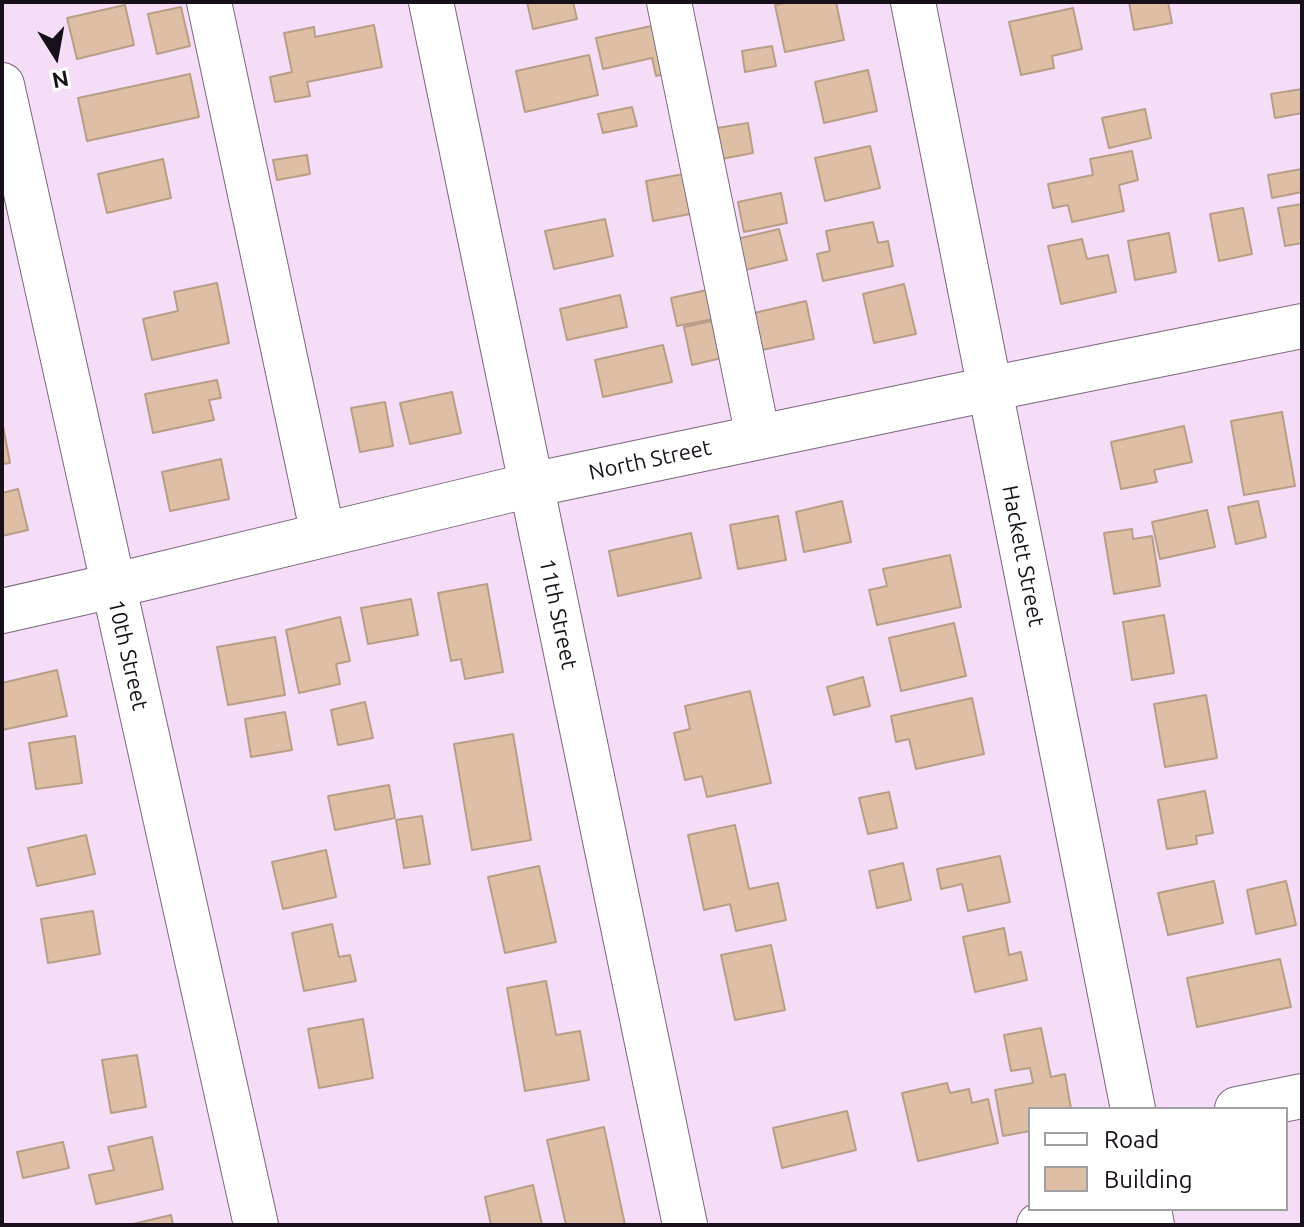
<!DOCTYPE html>
<style>
body{margin:0}
#map{position:relative;width:1304px;height:1227px;overflow:hidden;background:#f5ddf7;font-family:Ubuntu,sans-serif}
canvas{display:block}
.frame{position:absolute;inset:0;border:4px solid #170f19;pointer-events:none}
.legend{position:absolute;left:1028px;top:1107px;width:260px;height:104px;box-sizing:border-box;background:#fff;border:2px solid #a29fa3;margin:0;padding:10px 14px;list-style:none;font-size:24px;color:#170f19}
.legend li{display:flex;align-items:center;gap:16px;height:40px}
.legend b{width:40px;border:2px solid #a29fa3}
.north{position:absolute;left:16px;top:16px;width:80px;height:80px;-webkit-text-stroke:6px #fff;paint-order:stroke;rotate:169deg;font-size:22px;font-weight:700;line-height:32px;text-align:center;color:#170f19}
.north::after{content:'';display:block;margin:auto;width:28px;height:36px;background:#170f19;clip-path:polygon(50% 0,100% 100%,50% 72%,0 100%)}
</style>
<div id="map">
<canvas width="1304" height="1227"></canvas>
<div class="frame"></div>
<ul class="legend">
<li><b style="height:10px;background:#fff"></b>Road</li>
<li><b style="height:22px;background:#debfa5"></b>Building</li>
</ul>
<div class="north">N</div>
</div>
<script>
const g = document.querySelector('canvas').getContext('2d');
g.lineJoin = 'round';
function paint(path, color) {
  g.fillStyle = color;
  g.fill(path, 'evenodd');
}
function strokePath(path, color, width, dash) {
  g.strokeStyle = color;
  g.lineWidth = width;
  g.lineCap = dash ? 'butt' : 'round';
  g.setLineDash(dash || []);
  g.stroke(path);
}
function drawText(font, color, halo, rows, align = 'center') {
  g.font = font + ' Ubuntu,sans-serif';
  g.lineWidth = 7;
  g.setLineDash([]);
  g.textBaseline = 'middle';
  g.strokeStyle = halo;
  g.fillStyle = color;
  for (const [text, x, y, turn = 0] of rows) {
    g.save();
    g.translate(x, y);
    g.rotate((+turn || 0) * Math.PI / 180);
    g.textAlign = isNaN(turn) ? turn : align;
    if (halo) g.strokeText(text, 0, 0);
    g.fillText(text, 0, 0);
    g.restore();
  }
}
const building = new Path2D(`
 M527,2H573L577,19L533,29Z
 M790,2H836L844,40L785,52L775,5Z
 M1129,2H1168L1172,23L1134,30Z
 M125,5L134,45L77,59L67,18Z
 M181,7L190,46L157,54L148,14Z
 M1073,8L1082,49L1052,56L1054,68L1021,75L1009,22Z
 M665,23L676,71L656,76L652,58L603,69L596,38Z
 M374,25L382,67L307,82L310,96L275,102L270,77L292,72L284,33L314,27L315,37Z
 M772,46L776,66L745,72L742,51Z
 M589,55L598,95L525,112L516,71Z
 M868,70L877,111L824,123L815,82Z
 M190,74L199,117L87,141L78,98Z
 M1302,89V113L1275,118L1271,94Z
 M632,107L637,126L603,133L598,114Z
 M1145,109L1151,138L1109,148L1102,118Z
 M748,123L753,153L716,160L711,129Z
 M870,146L880,188L825,201L815,158Z
 M1132,151L1138,180L1119,185L1124,211L1072,222L1068,205L1053,208L1048,184L1093,175L1090,159Z
 M307,155L310,174L277,180L273,160Z
 M163,159L171,198L107,213L98,174Z
 M1302,169V192L1272,198L1268,175Z
 M694,172L701,212L653,221L646,181Z
 M781,193L787,223L744,232L738,202Z
 M1302,204V243L1285,246L1278,208Z
 M1243,208L1252,254L1219,261L1210,214Z
 M605,219L613,256L554,269L545,231Z
 M873,222L878,243L888,241L893,266L823,281L817,254L830,251L826,231Z
 M779,229L787,260L745,270L737,239Z
 M1169,233L1176,272L1135,280L1128,241Z
 M1082,239L1087,259L1108,255L1116,292L1061,304L1048,246Z
 M217,283L229,343L152,360L143,319L178,311L174,292Z
 M904,284L916,334L874,343L863,294Z
 M707,290L714,319L677,326L671,298Z
 M620,295L627,327L567,340L560,309Z
 M806,301L814,339L762,350L754,313Z
 M726,318L734,355L692,365L684,327Z
 M663,345L672,382L603,397L595,360Z
 M217,380L221,398L209,400L214,420L153,433L145,394Z
 M452,392L461,433L410,444L400,403Z
 M385,402L393,446L360,452L351,408Z
 M1282,412L1295,486L1244,495L1231,421Z
 M3,426L10,463L2,464V427Z
 M1184,426L1192,462L1154,470L1157,482L1121,489L1111,442Z
 M221,459L229,499L170,511L162,472Z
 M18,489L28,530L2,536V493Z
 M842,501L851,542L804,552L796,512Z
 M1258,501L1266,537L1236,544L1228,507Z
 M1207,510L1215,547L1160,559L1152,522Z
 M778,516L786,560L738,569L730,525Z
 M1132,529L1133,539L1152,536L1160,586L1114,594L1104,533Z
 M691,533L701,578L618,596L609,551Z
 M950,555L961,607L877,625L869,590L887,586L883,569Z
 M487,584L503,672L465,679L461,659L451,661L438,593Z
 M411,599L418,635L368,644L361,608Z
 M1164,615L1174,673L1132,680L1123,622Z
 M340,617L350,661L336,664L340,684L299,693L286,630Z
 M954,623L966,676L901,691L889,638Z
 M275,637L285,695L228,705L217,647Z
 M57,670L67,716L2,730V683Z
 M863,677L870,706L834,715L827,687Z
 M750,691L771,783L707,797L702,776L685,780L674,733L690,729L685,706Z
 M1206,695L1217,758L1165,767L1154,704Z
 M972,698L984,754L916,769L909,739L896,742L891,716Z
 M365,702L373,738L338,745L331,710Z
 M285,712L292,750L251,757L245,719Z
 M513,734L531,840L472,850L454,744Z
 M75,736L82,783L36,789L29,743Z
 M389,785L395,818L335,830L328,796Z
 M1205,791L1213,833L1196,836L1197,844L1167,849L1158,800Z
 M889,792L897,828L868,834L859,798Z
 M422,816L430,864L404,868L396,820Z
 M735,825L749,889L778,883L786,920L736,931L730,904L704,910L688,835Z
 M86,835L95,874L37,886L28,848Z
 M326,850L336,897L283,909L272,862Z
 M1000,856L1010,902L968,911L962,884L941,889L937,869Z
 M903,863L911,900L877,908L869,871Z
 M539,866L556,942L505,953L488,877Z
 M1214,881L1223,923L1168,935L1158,893Z
 M1286,881L1296,925L1256,934L1247,890Z
 M93,911L100,954L48,963L41,919Z
 M332,924L339,957L350,955L356,981L304,991L292,933Z
 M1004,928L1009,955L1021,952L1027,980L975,992L963,937Z
 M771,945L785,1010L735,1020L721,955Z
 M1280,959L1291,1007L1197,1027L1187,978Z
 M546,981L556,1035L580,1031L589,1080L525,1091L507,988Z
 M363,1019L373,1078L319,1088L308,1029Z
 M1041,1028L1051,1077L1065,1074L1071,1109H1030V1131L1003,1136L995,1090L1033,1083L1030,1068L1011,1071L1004,1035Z
 M137,1055L146,1107L111,1113L102,1060Z
 M947,1083L950,1093L969,1089L972,1103L988,1099L998,1143L918,1161L902,1093Z
 M847,1111L856,1150L782,1168L773,1128Z
 M604,1127L625,1225H566L547,1140Z
 M152,1137L163,1189L96,1204L89,1175L114,1170L108,1147Z
 M63,1142L69,1168L23,1178L17,1152Z
 M533,1185L542,1225H491L485,1197Z
 M171,1215L173,1225H129Z`);
paint(building, '#debfa5');
strokePath(building, '#b89e87', 2);
const minor = new Path2D(`
 M209,2L323,535
 M431,2L685,1225
 M669,2L758,437
 M913,2L1133,1109
 M2,85L256,1225
 M2,611L112,586L531,485L989,389L1302,326
 M1237,1109L1302,1096
 M1149,1209L1152,1225
 M1039,1225L1113,1209`);
strokePath(minor, '#7b667d', 46);
strokePath(minor, '#fff', 44);
drawText('22px', '#170f19', '#fff', [
 ["North Street",650,460,-12],
 ["Hackett Street",1023,556,79],
 ["11th Street",558,614,78],
 ["10th Street",128,655,77]
]);
</script>
